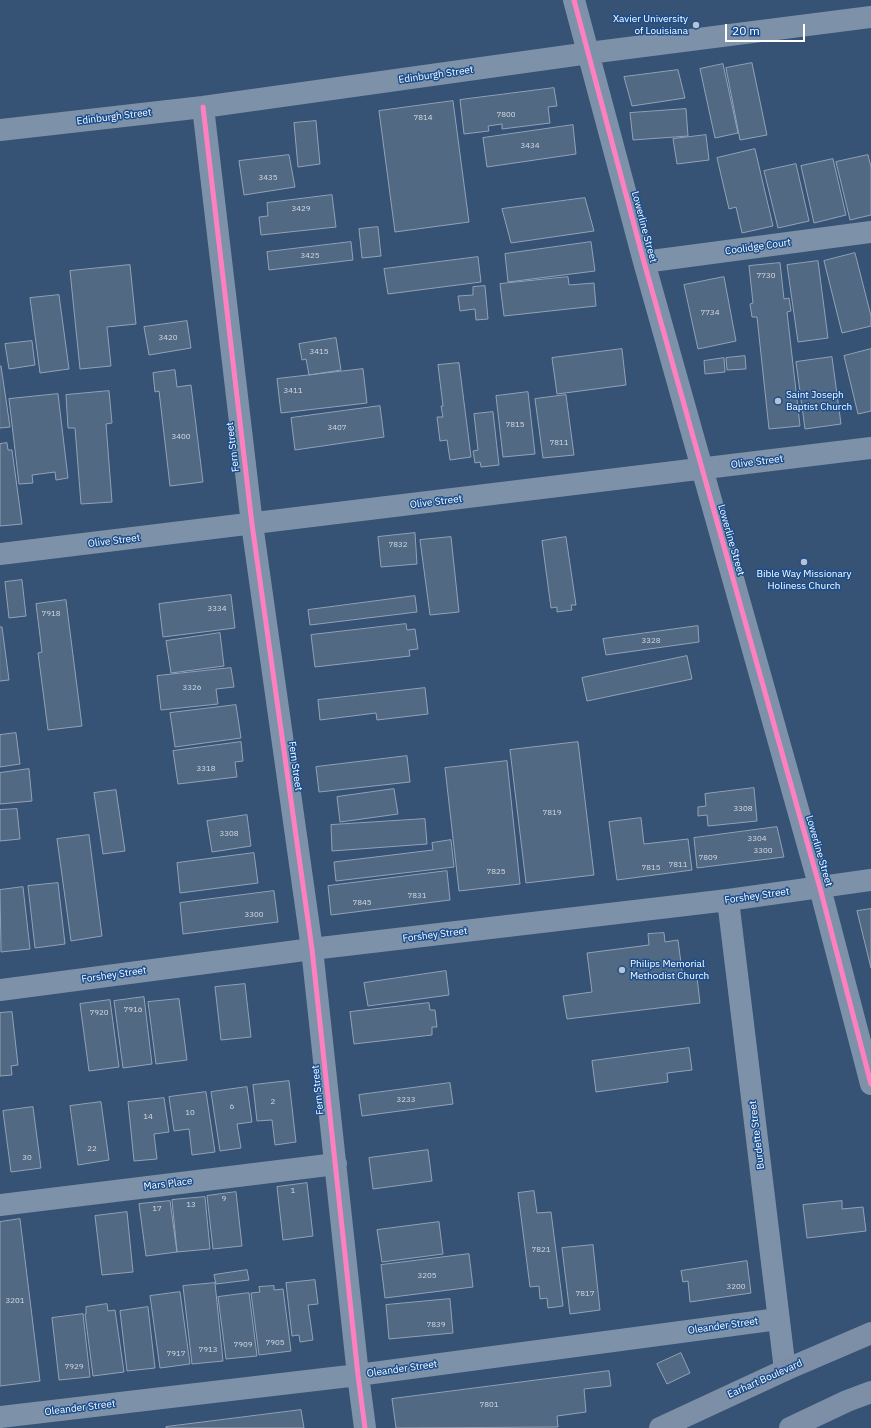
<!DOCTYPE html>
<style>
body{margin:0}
#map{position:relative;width:871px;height:1428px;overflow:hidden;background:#365274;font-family:"IBM Plex Sans",sans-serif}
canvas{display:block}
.scale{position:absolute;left:725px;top:24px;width:80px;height:18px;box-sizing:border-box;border:2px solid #fff;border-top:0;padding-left:5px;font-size:12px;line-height:14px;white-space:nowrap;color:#fff;-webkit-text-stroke:3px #1b4f8f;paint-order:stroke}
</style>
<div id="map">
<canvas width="871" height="1428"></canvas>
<div class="scale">20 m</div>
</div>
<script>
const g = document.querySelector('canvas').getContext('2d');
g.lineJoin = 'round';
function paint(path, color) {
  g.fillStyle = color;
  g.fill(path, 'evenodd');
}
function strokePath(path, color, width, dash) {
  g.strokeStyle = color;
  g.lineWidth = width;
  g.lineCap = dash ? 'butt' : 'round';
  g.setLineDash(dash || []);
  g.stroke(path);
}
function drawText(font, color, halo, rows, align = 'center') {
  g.font = font + ' "IBM Plex Sans",sans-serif';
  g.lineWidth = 3;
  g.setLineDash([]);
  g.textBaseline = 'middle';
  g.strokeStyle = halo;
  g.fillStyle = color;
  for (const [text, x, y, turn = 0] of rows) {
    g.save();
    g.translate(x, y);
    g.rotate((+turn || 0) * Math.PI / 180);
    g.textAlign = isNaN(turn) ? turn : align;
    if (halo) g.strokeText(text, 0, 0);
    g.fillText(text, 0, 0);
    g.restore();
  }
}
const building = new Path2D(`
 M752,63L767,135L740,140L726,68Z
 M723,64L738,133L715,138L700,69Z
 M678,70L685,98L632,106L624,77Z
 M554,88L557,106L548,107L550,123L502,129V124L488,126L489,131L464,134L460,100Z
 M453,101L469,222L395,232L379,111Z
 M686,109L688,136L633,140L630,113Z
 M316,121L320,164L298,167L294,123Z
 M573,125L576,154L487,167L483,138Z
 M706,135L709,160L677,164L673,139Z
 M755,149L773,226L742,233L736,207L729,209L717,158Z
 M289,155L295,187L244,195L239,161Z
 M868,155L871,167V215L850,220L836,162Z
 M833,159L846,215L814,223L801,166Z
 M796,164L809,221L778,228L764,171Z
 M332,195L336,227L261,235L259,217L268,216L267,203Z
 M585,198L594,231L511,243L502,209Z
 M378,227L381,256L362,258L359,229Z
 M351,242L353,260L269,270L267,252Z
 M591,242L595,271L508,282L505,254Z
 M855,253L871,316V326L842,333L824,261Z
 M478,257L481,282L388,294L384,269Z
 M818,261L828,338L798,342L787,265Z
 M780,263L784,299L789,298L791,311L787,312L800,426L769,429L757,317H752L750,304L753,303L749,266Z
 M130,265L136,324L107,327L111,366L80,369L70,271Z
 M568,277L569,285L594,283L596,306L504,316L500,284Z
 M724,277L736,341L698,349L684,285Z
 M485,286L488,319L476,320L475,309L460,311L458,296L473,295V287Z
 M59,295L69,369L40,373L30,298Z
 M187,321L191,348L149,355L144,327Z
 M336,338L341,370L309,375L306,359L302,360L299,344Z
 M32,341L35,365L9,369L5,344Z
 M622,349L626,385L557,394L552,358Z
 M871,349V411L858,414L844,356Z
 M745,356L746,369L727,370L726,358Z
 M832,357L841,424L805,429L796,362Z
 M724,358L725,372L705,374L704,361Z
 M459,363L471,457L450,460L447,440L440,441L437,417H443L441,406H443L438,365Z
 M0,366H1L10,427L0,428Z
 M363,369L367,403L281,413L277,379Z
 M175,370L177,387L191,385L203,482L170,486L159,391L155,392L153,373Z
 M109,391L112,423L106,424L112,502L81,504L75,428H68L66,395Z
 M528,392L535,454L503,457L496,396Z
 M58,394L68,478L56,480L55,472L32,475L33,483L19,484L9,399Z
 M566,395L574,455L543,458L535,399Z
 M380,406L384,437L295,450L291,418Z
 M493,412L499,465L481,467L480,462L475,463L473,451L478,450L474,414Z
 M7,443L8,450H12L22,524L0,526V444Z
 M415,533L417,564L381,567L378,537Z
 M451,537L459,612L430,615L420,540Z
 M566,537L576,605H571L572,610L557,612V607L551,608L542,541Z
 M22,580L26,616L9,618L5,582Z
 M231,595L235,628L163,637L159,604Z
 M415,596L417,612L310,625L308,610Z
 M66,600L82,726L48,730L38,653L42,652L36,604Z
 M406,624L407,630L415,629L418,649L409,650L410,656L315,667L311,635Z
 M698,626L699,642L606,655L603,639Z
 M0,627H2L9,680L0,681Z
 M220,633L224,666L171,673L166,641Z
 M687,656L692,679L587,701L582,678Z
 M231,668L234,687L216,689L218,704L161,710L157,676Z
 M425,688L428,714L377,720L376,713L320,720L318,700Z
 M236,705L241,738L175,747L170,713Z
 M16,733L20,764L0,767V735Z
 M241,742L243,761L235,762L237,777L178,784L173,751Z
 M578,742L594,875L526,883L510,750Z
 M407,756L410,782L319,792L316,767Z
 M507,761L520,884L459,891L445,768Z
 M29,769L32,801L0,804V773Z
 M754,788L757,821L708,826L707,815L698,816V807L706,806L705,794Z
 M394,789L398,814L340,822L337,797Z
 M116,790L125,851L103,854L94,793Z
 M17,809L20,839L0,841V810Z
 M247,815L251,846L212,852L207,821Z
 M641,818L644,844L688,839L692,870L617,880L609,822Z
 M425,819L427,844L332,851L331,825Z
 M777,827L784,857L697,868L694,838Z
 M89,835L102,936L71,941L57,839Z
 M451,840L454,867L336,881L334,862L433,850L432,843Z
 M254,853L258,883L180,893L177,863Z
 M447,871L450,900L331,915L328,886Z
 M58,883L65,944L35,948L28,886Z
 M23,887L30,949L1,952L0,890Z
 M274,891L278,922L183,934L180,903Z
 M871,909V968L857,911Z
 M664,933L665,942L678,940L683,979L697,977L700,1003L567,1019L563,996L592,992L587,953L649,945L648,934Z
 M446,971L449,995L368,1006L364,983Z
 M245,984L251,1037L221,1040L215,987Z
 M144,997L152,1064L123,1068L114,1001Z
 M179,999L187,1060L156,1064L148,1002Z
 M110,1000L119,1067L89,1071L80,1004Z
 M429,1003L430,1010H435L437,1027H432V1035L354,1044L350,1012Z
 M12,1012L18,1065L11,1066L12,1075L0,1076V1013Z
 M689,1048L692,1070L667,1073L668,1082L596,1092L592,1061Z
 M289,1081L296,1142L275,1145L272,1120L257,1121L253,1085Z
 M450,1083L453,1104L362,1116L359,1095Z
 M247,1087L252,1122L237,1124L241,1148L220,1151L211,1092Z
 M206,1092L215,1152L192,1155L189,1129L174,1131L169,1097Z
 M164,1098L169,1132L154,1134L157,1159L134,1161L128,1102Z
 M101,1102L109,1160L78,1165L70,1106Z
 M33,1107L41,1168L11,1172L3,1111Z
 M428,1150L432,1181L373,1189L369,1158Z
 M307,1183L313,1236L283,1240L277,1187Z
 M534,1191L537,1213L551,1212L563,1306L548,1308L547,1298L540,1299L539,1286L530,1287L518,1193Z
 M236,1192L242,1246L213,1249L207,1196Z
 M205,1197L210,1249L177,1252L172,1200Z
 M170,1201L177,1252L146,1256L139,1204Z
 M842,1201V1209L863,1207L866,1231L807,1238L803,1205Z
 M127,1212L133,1272L102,1275L95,1216Z
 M20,1219L40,1381L0,1386V1222Z
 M439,1222L443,1254L382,1262L377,1230Z
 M593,1245L600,1310L570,1314L562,1248Z
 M469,1254L473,1287L385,1298L381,1265Z
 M747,1261L751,1293L690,1302L688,1281L683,1282L681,1271Z
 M247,1270L249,1280L216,1284L214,1275Z
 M315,1280L318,1304L308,1305L313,1340L300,1342L299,1335L292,1336L286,1283Z
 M215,1283L223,1361L192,1364L183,1286Z
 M274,1286V1290L283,1289L291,1351L259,1355L251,1293L260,1292L259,1287Z
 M180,1292L190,1364L160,1368L150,1296Z
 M249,1293L257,1356L226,1359L218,1297Z
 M450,1299L453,1333L389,1339L386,1305Z
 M107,1304L108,1311L115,1310L124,1372L93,1376L85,1314H86V1307Z
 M148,1307L155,1368L127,1371L120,1311Z
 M83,1314L90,1377L59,1380L52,1318Z
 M681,1353L690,1373L667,1384L657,1364Z
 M609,1371L611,1386L584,1389L586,1412L557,1416L558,1427L396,1428L392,1399Z
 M301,1410L304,1428H166V1427Z`);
paint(building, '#526984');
strokePath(building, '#92a2b6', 1);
strokePath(new Path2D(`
 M574,0L644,262L820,888L871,1084
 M203,107L252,524L312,949L358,1375L365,1428
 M0,130L203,107L589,53L871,17
 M644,262L871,232
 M0,554L871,448
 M728,900L785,1370
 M0,990L312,949L728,900L871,880
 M0,1205L336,1164
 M0,1417L358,1375L778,1319`), '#7d92a8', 22);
strokePath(new Path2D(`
 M660,1428L785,1370L871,1333
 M790,1428L847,1401L871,1392`), '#7d8ea7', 22);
strokePath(new Path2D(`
 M574,0L644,262L820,888L871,1084
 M203,107L252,524L312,949L358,1375L365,1428`), '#ff80c0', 5);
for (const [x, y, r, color] of [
 [696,25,4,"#b9c2ce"],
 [778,401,4,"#b9c2ce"],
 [804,562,4,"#b9c2ce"],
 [622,970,4,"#b9c2ce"]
]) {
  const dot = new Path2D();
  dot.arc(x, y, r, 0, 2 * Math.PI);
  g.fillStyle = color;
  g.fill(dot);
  strokePath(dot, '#1b4f8f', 1.5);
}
drawText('8px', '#d4dae0', null, [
 ["7800",506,115],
 ["7814",423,118],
 ["3434",530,146],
 ["3435",268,178],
 ["3429",301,209],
 ["3425",310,256],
 ["7730",766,276],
 ["7734",710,313],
 ["3420",168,338],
 ["3415",319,352],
 ["3411",293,391],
 ["7815",515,425],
 ["3407",337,428],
 ["3400",181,437],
 ["7811",559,443],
 ["7832",398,545],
 ["3334",217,609],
 ["7918",51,614],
 ["3328",651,641],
 ["3326",192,688],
 ["3318",206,769],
 ["3308",743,809],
 ["7819",552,813],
 ["3308",229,834],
 ["3304",757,839],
 ["3300",763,851],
 ["7809",708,858],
 ["7811",678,865],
 ["7815",651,868],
 ["7825",496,872],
 ["7831",417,896],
 ["7845",362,903],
 ["3300",254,915],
 ["7916",133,1010],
 ["7920",99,1013],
 ["3233",406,1100],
 ["2",273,1102],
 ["6",232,1107],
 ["10",190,1113],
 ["14",148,1117],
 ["22",92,1149],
 ["30",27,1158],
 ["1",293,1191],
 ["9",224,1199],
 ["13",191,1205],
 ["17",157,1209],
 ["7821",541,1250],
 ["3205",427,1276],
 ["3200",736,1287],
 ["7817",585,1294],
 ["3201",15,1301],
 ["7839",436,1325],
 ["7905",275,1343],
 ["7909",243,1345],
 ["7913",208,1350],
 ["7917",176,1354],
 ["7929",74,1367],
 ["7801",489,1405]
]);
drawText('10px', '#fff', '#1b4f8f', [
 ["Xavier University",688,19,"right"],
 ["of Louisiana",688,31,"right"],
 ["Saint Joseph",786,395],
 ["Baptist Church",786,407],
 ["Bible Way Missionary",804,574,"center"],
 ["Holiness Church",804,586,"center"],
 ["Philips Memorial",630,964],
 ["Methodist Church",630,976]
], 'left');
drawText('10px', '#fff', '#1b4f8f', [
 ["Edinburgh Street",436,75,-8],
 ["Edinburgh Street",114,117,-7],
 ["Lowerline Street",644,227,75],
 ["Coolidge Court",758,247,-8],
 ["Fern Street",233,447,-97],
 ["Olive Street",757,462,-7],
 ["Olive Street",436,502,-7],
 ["Lowerline Street",731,540,74],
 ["Olive Street",114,541,-7],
 ["Fern Street",295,766,82],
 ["Lowerline Street",819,851,74],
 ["Forshey Street",757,896,-8],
 ["Forshey Street",435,935,-7],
 ["Forshey Street",114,975,-8],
 ["Fern Street",318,1090,-96],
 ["Burdette Street",757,1135,-97],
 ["Mars Place",168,1184,-7],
 ["Oleander Street",723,1326,-8],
 ["Oleander Street",402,1369,-8],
 ["Earhart Boulevard",765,1379,-24],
 ["Oleander Street",80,1408,-7]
]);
</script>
